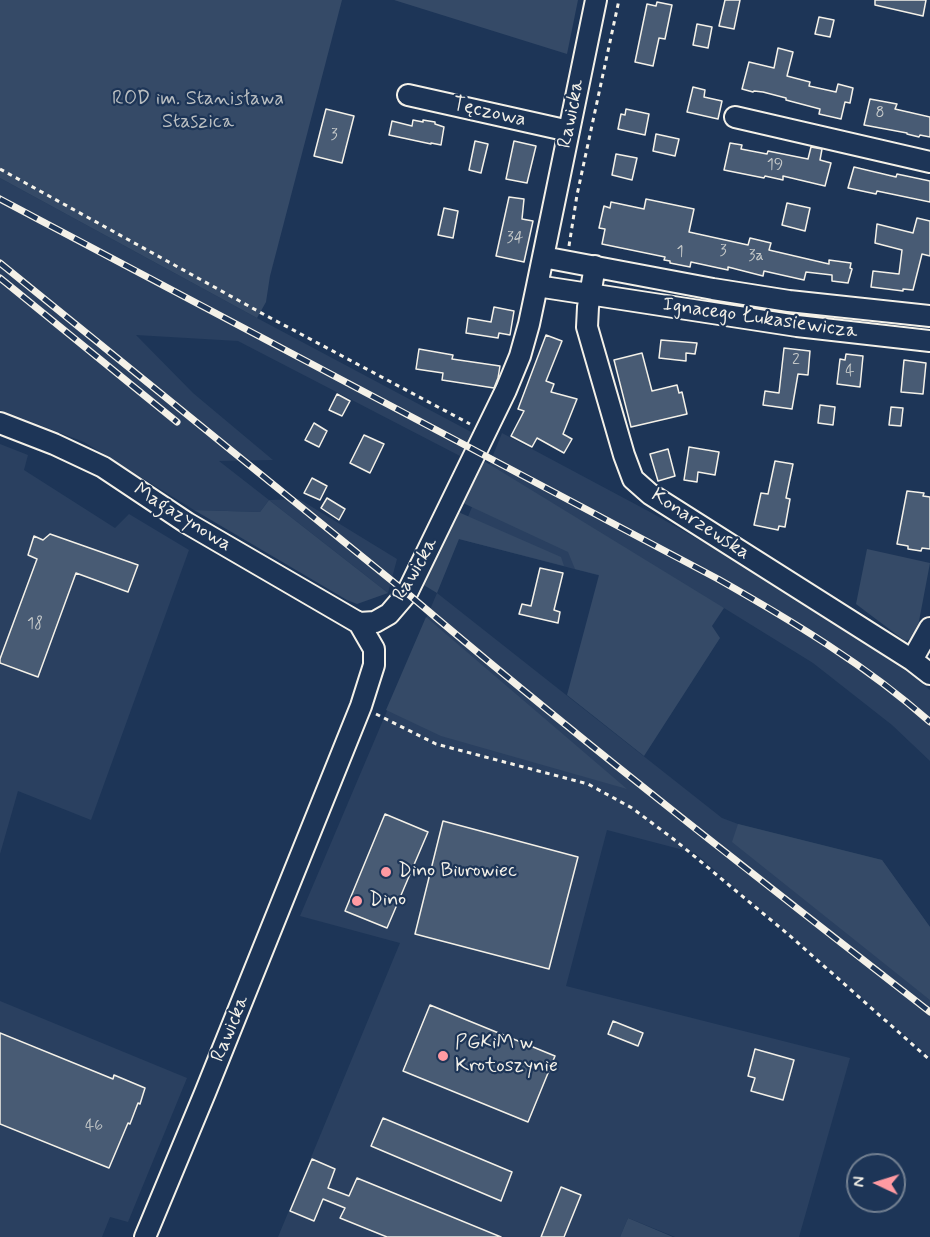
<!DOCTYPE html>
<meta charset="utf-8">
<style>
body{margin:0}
#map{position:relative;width:930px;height:1237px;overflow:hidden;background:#1d3557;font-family:Mynerve,sans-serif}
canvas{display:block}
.north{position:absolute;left:846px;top:1153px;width:60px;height:60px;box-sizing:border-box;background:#1d3557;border:2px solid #738091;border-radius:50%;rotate:274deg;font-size:16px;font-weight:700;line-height:24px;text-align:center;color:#f4f1e8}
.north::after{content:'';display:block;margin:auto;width:21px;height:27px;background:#ff9aa2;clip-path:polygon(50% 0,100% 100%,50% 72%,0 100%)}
</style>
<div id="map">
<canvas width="930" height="1237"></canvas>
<div class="north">N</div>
</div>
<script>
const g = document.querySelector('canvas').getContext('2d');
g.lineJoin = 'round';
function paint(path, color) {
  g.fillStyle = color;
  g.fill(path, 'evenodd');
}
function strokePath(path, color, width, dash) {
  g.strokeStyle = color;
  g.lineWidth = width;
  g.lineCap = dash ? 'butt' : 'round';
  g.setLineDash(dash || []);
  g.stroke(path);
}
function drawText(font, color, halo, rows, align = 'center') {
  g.font = font + ' Mynerve,sans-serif';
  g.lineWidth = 4.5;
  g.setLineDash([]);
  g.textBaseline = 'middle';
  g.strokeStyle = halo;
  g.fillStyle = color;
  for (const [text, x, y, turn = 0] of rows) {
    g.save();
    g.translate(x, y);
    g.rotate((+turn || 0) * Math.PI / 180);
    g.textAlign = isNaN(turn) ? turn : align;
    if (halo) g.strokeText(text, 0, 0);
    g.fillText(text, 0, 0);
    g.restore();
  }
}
paint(new Path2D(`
 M0,178L257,318L473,433L460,456L238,341L136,335L193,393L273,460L219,461L269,500L299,499L397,559L388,593L269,500L260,512L194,510L84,442L0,410Z
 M502,433L650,512L826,612L913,676L930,690V761L892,725L813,663L724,608L459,539Z
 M0,444L28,455L24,470L115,528L129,514L189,550L91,820L18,791L0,854Z
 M437,593L722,818L738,824L882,860L930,927V1057L695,853L607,830L566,986L850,1058L799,1237H675L628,1218L620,1237H278L400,943L300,916Z
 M0,1001L187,1078L128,1222L110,1217L102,1237H0Z`), '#2a4060');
paint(new Path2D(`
 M0,0H342L270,276L266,302L257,318L0,178Z
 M394,0H578L567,54Z
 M484,461L724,608L712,626L720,638L644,756L567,695L599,575L575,569L568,552L463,503Z
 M269,500L388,593L357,604L347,600L194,510L260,512Z
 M456,511L561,557L564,566L459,539L437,593L422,584Z
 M867,549L930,563L916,637L905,641L856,604Z
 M426,617L627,789L441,736L386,710Z
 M738,824L882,860L930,927V1000L732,842Z
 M628,1218L673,1237H675H620Z`), '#354a67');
const building = new Path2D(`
 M725,0H740L734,29L719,26Z
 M875,0H926L923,16L875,5Z
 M657,2L672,5L665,39L659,38L653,66L635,62L647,4L656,6Z
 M819,17L834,20L830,37L815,34Z
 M697,24L712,27L708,48L693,45Z
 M778,48L793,52L787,76L810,82L809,86L836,92L838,84L853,88L850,103L845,102L841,119L819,114L820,109L786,100V98L763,92L754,91L753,92L742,89L749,62L774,68Z
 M693,87L705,90L704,97L722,101L718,119L687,112Z
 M870,99L897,104L895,109L930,117V137L920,135L919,137L907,134V133L864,125Z
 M326,109L354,116L342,163L314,156Z
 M626,109L649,114L645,135L618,129L621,114L625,115Z
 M413,120L423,122V120L435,122V124L444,127L441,145L431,143V144L389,135L392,121L412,126Z
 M656,134L679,139L675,156L653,151Z
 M475,141L488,144L481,173L469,170Z
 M514,141L536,146L527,183L506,179Z
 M730,143L742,145L741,149L767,154L768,151L808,159L811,147L822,149L820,160L831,163L825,186L783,176V180L765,176L764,178L724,170Z
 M616,154L637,158L632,180L612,175Z
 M854,167L896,177L897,174L930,181V202L877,191L876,194L848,188Z
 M509,197L524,199L522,219L533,221L524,262L496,256Z
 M646,199L694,209L689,232L748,245L750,238L771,243L769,250L829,264V260L851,263L850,268L852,269L848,283L832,281V275L806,272L804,280L764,271L763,276L728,267V270L691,262L690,267L670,263V261L664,260L665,257L602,244L605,229L599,228L604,206L610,208L611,202L644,209Z
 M787,203L810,208L805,231L782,225Z
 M444,208L458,211L453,238L438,235Z
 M917,218L930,221V256L922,254L913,290L903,289V291L871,287L873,271L899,274L902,250L875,243L877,224L913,233Z
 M494,307L514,311L510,335L499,333L498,338L466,333L468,318L491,322Z
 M546,335L562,341L546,381L554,384L551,392L577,399L563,434L572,439L564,453L537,438L532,447L511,436L524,411L518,409Z
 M661,340L697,343L695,354L686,353V361L659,358Z
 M784,348L810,351L808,375L798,374L792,409L763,405L765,391L779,393Z
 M419,349L453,355L452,359L500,366L498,378L494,388L442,380L443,373L416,369Z
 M642,353L652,391L677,385L679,393L682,392L687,414L631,427L614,360Z
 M846,354L863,356L860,387L837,384L840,359L845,360Z
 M904,360L926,363L923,394L901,392Z
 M337,394L350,401L342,416L329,410Z
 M820,405L835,407L833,425L818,423Z
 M891,407L903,408L901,426L889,425Z
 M314,423L327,431L319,447L305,440Z
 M364,435L384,444L370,473L350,463Z
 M689,447L719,452L715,475L698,472L697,482L684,480Z
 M668,449L675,476L658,481L650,454Z
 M775,461L793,464L786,498L790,499L785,527L779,526L778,530L754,525L761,493L768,494Z
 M312,478L327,486L320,500L304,493Z
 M907,491L924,493L923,496L930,497V549L922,548L921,551L908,549V546L897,544Z
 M327,498L345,509L339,520L321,508Z
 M50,534L138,565L128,592L76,573L38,677L0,663V659L37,559L28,555L34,536L43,540Z
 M540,568L563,573L554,610L560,612L558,623L519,614L522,604L531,606Z
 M385,814L428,832L387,928L345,911Z
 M443,821L578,857L549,969L415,934Z
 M430,1005L555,1056L528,1122L403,1071Z
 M613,1021L643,1033L638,1046L608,1034Z
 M0,1033L113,1079L114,1075L145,1088L140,1104L138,1103L130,1124L128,1123L109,1168L0,1124Z
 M755,1049L794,1060L783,1100L751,1091L755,1078L748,1076Z
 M383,1118L512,1172L501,1201L371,1146Z
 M312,1159L335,1169L328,1188L349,1196L357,1178L501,1237H387L340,1218L345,1208L323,1199L314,1221L290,1211Z
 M561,1187L581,1195L564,1237H541Z`);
paint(building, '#485b74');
strokePath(building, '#f4f1e8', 1.5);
const minor = new Path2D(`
 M408,95L569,131
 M735,117L930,162
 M543,257L713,289L789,301L930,316
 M595,266L588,307L587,327L624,455L633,479L650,494L912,660L930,674
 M537,286L797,326L930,341
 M0,423L54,444L103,467L187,523L359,623L374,649V665L361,706L205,1093L145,1237
 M359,623L375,622L389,614L407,593L506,390L520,356L529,324L537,286L596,0
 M912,660L930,628`);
strokePath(minor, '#f4f1e8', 24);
strokePath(new Path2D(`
 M0,169L265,315L470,424
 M569,246L577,195L619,0
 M376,714L436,744L588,784L632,808L676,841L789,935L930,1060`), '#f4f1e8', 3, [4.5, 4.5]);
strokePath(minor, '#1d3557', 20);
const rail = new Path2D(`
 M0,199L718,579C792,621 866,665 930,722
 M0,263L407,593C577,738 754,875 930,1012
 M0,278L177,422`);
strokePath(rail, '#f4f1e8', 7);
strokePath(rail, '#1d3557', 4.5, [14]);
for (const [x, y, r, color] of [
 [386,872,6,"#ff9aa2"],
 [357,901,6,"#ff9aa2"],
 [443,1056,6,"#ff9aa2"]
]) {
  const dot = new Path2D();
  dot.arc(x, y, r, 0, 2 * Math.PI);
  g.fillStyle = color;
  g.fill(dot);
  strokePath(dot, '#1d3557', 2);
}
drawText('16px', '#c9cccb', null, [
 ["8",880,114],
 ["3",334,136],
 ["19",775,166],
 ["34",515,239],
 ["3",723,252],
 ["1",680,253],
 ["3a",756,257],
 ["2",796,361],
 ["4",850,372],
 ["18",35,625],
 ["46",94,1127]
]);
drawText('20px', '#bbbfc1', '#1d3557', [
 ["ROD im. Stanisława",198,100],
 ["Staszica",198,123]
]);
drawText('20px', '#f4f1e8', '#1d3557', [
 ["Tęczowa",489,113,13],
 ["Rawicka",572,114,-79],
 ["Ignacego Łukasiewicza",760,319,8],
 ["Magazynowa",182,518,32],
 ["Konarzewska",700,525,33],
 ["Rawicka",416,570,-60],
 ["Rawicka",231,1029,-68]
]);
drawText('20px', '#f4f1e8', '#1d3557', [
 ["Dino Biurowiec",398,872],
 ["Dino",369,901],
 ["PGKiM w",455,1044],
 ["Krotoszynie",455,1067]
], 'left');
</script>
